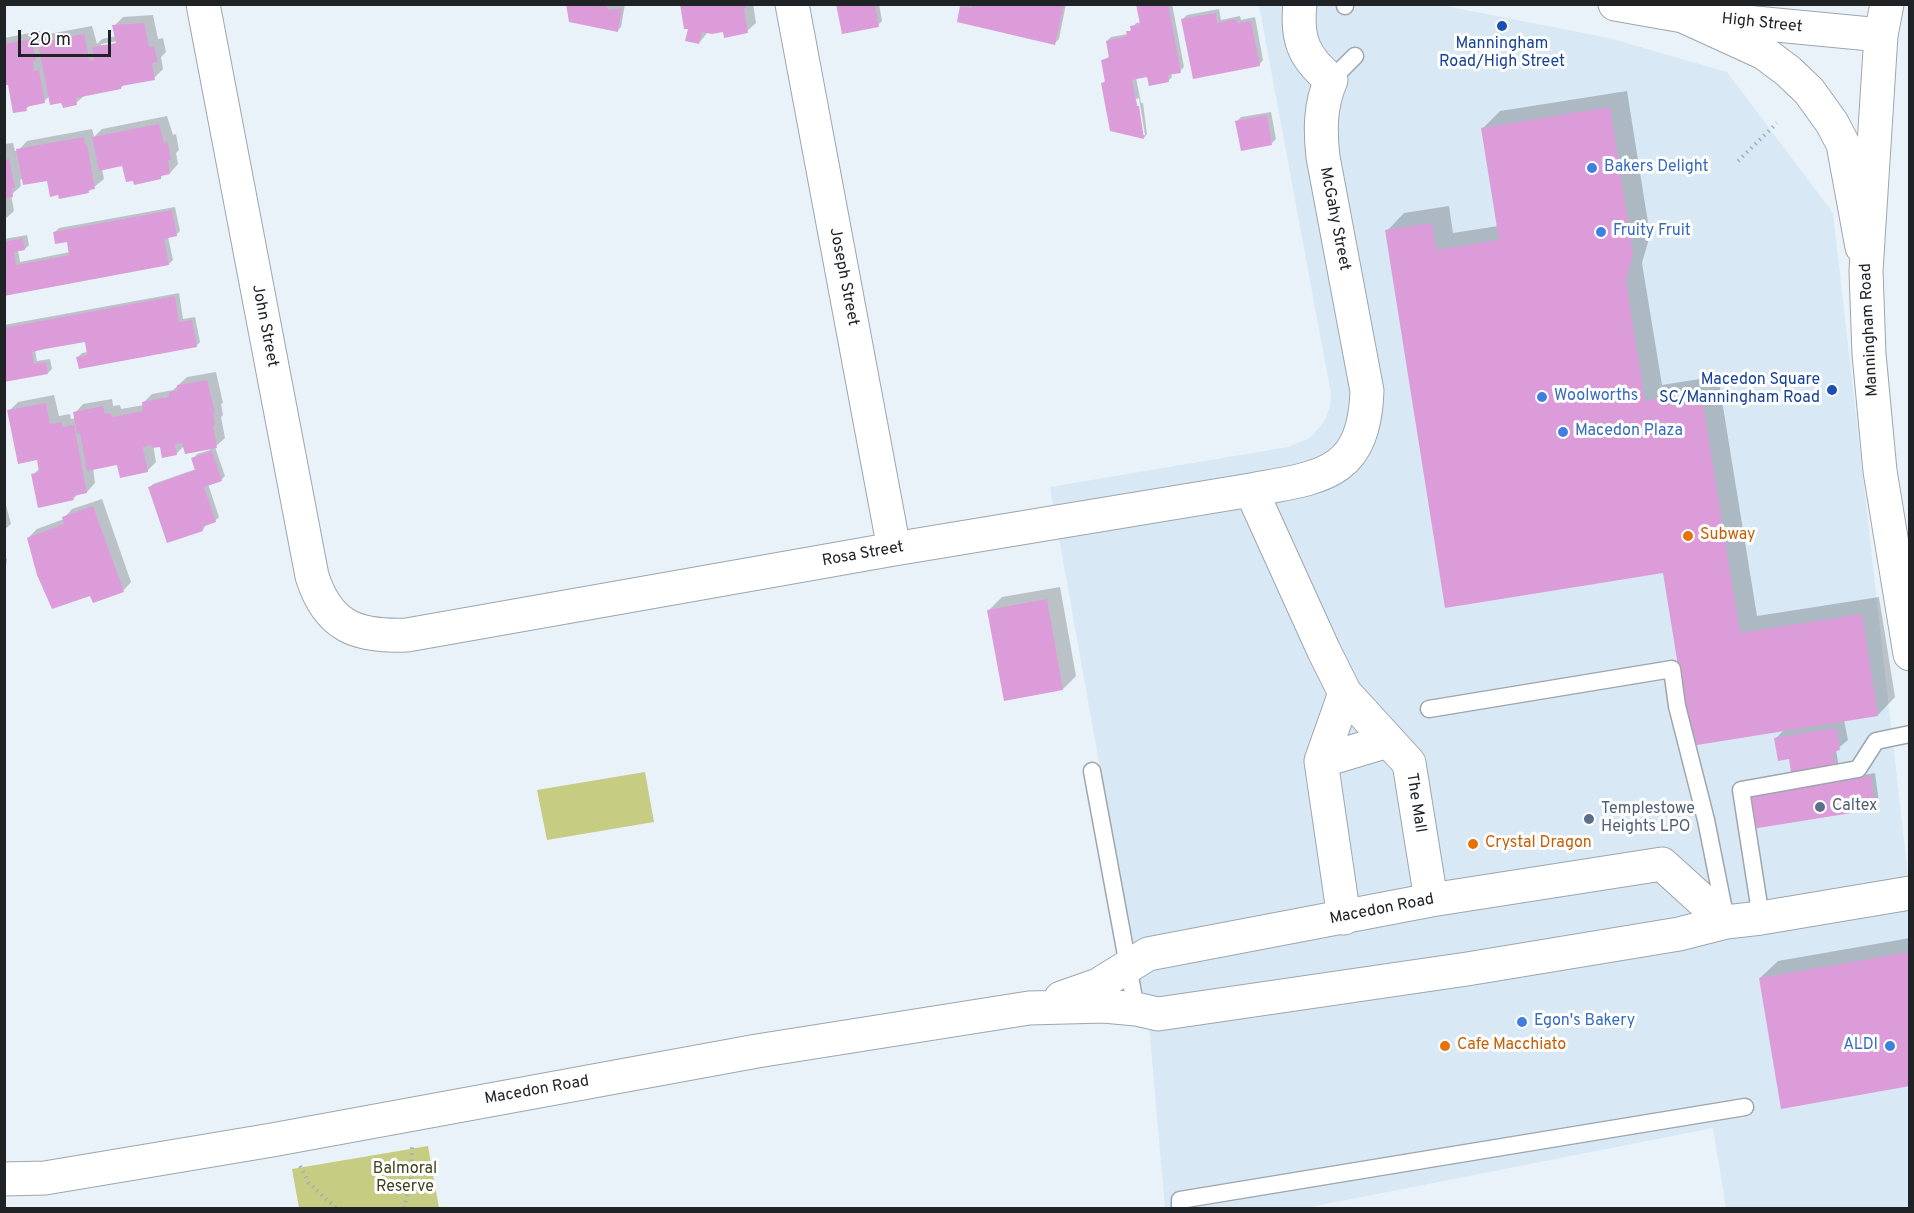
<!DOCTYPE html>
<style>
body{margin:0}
#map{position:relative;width:1914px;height:1213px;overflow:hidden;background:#e9f2f9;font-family:Overpass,sans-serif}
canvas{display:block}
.frame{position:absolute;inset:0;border:6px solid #202326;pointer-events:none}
.scale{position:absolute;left:18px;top:30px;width:93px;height:27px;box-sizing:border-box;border:3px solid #202326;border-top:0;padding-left:8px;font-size:18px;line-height:21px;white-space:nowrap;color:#202326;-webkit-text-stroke:4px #fefefe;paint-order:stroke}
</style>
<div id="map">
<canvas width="1914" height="1213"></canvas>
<div class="frame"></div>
<div class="scale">20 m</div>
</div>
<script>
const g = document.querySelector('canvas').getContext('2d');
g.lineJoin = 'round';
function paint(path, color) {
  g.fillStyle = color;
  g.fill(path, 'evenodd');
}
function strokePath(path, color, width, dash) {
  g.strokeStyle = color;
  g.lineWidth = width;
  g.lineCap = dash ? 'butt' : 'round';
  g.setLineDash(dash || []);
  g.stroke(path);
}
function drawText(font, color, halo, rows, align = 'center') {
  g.font = font + ' Overpass,sans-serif';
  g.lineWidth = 6;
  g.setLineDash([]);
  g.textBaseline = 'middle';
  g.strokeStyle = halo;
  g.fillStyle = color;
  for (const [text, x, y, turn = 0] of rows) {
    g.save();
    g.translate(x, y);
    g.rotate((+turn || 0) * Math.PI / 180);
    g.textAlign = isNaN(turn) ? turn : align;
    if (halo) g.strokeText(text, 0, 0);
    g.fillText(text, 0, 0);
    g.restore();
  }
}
paint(new Path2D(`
 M1259,5H1440L1609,38L1727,72L1833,213L1909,884V1208H1726L1713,1128L1306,1208H1165L1149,1025L1108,813L1050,487L1288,447L1310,438L1324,422L1330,407L1331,394Z`), '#d8e8f4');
paint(new Path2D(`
 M645,772L654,822L547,840L537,790Z
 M428,1146L439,1208H299L292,1169Z`), '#c6cc82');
paint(new Path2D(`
 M568,4H611L613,6L625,4L621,27L617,31Z
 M681,4H753L756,23L747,31L708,32L699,43L689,28Z
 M838,4H879L882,21L878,25Z
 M964,4H1066L1059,39L1055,43L962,7Z
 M1138,4H1172L1184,67L1180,71L1171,73L1172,77L1168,81L1148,75L1136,78L1141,103H1143L1147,134L1144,138L1103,83L1106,80L1103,60L1110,56L1107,41L1111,37L1128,34L1136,23L1141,22ZM1139,98L1145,135H1142L1136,99Z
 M1219,9L1221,20L1240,16L1241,20L1255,17L1263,60L1259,65L1183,19L1187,15Z
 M153,15L158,39L163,38L166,52L161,57L163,69L154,78L125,83L121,88L85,95L76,103L50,96L44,101L31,104L26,109L9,83L4,84V38L40,31L42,41L49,34L92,26L97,44L102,39L116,36L114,26L123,17ZM123,40V43L101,47V44Z
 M1627,91L1650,235L1642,263L1662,385L1718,376L1757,616L1879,597L1895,697L1878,715L1844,720L1848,740L1836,750L1841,779L1875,773L1879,803L1875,807L1753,827L1752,794L1795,787L1793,757L1775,739L1785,729L1664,572L1387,231L1404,213L1449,206L1453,233L1498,226L1483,128L1500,111Z
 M1271,112L1276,139L1272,143L1237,121L1241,117Z
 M167,116L173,135L176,134L179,150L176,153L178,164L170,173L164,174L160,178L124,164L102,169L104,179L88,192L48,179L23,178L20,180L21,186L11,195L14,211L4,220V144L13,143L15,151H18L27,141L92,129L94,137L102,129Z
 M175,207L180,231L176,235L168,237L173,260L169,264L4,295V239L27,235L29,245L25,249L18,250L20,262L70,252L68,240L55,232L59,228Z
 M179,293L183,319L195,317L200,342L196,346L78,357L82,353L88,352L86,340L35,350L37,361L50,359L52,369L48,373L4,381V325Z
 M216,372L223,403L221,404L223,415L221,417L225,438L215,447L225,476L221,480L208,484L219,517L215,521L206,524L203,530L168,542L149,488L153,484L196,469L193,459L197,454L210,450V448L184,446L176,454L161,445H153L156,462L147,471L118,463L93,468L95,483L87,492L79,493L73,499L33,475L40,468L38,459L9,411L18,402L54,395L59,416L70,414L71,419L76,418L75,413L83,404L112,399L113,406L120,405L121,409L144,405L143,403L152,394L173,390L187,377Z
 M102,499L131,582L123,591L91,594L28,538L37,529L64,519V518L72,509Z
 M5,501L11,524L4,530V502Z
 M4,558L7,559L4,581Z
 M1060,587L1076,676L1063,689L989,610L1002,597Z
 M1910,938V1085L1760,978L1778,961Z`), '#0003');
paint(new Path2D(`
 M566,4H605L609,10L622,8L618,32L569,22Z
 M680,4H745L746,8L744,9L748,33L724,38L723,32L712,34L702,32L699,44L685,41L688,29H684Z
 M836,4H875L879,27L842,34Z
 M972,4H1064L1055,45L957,22L960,6L972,8Z
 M1136,4H1168L1181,73L1168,75L1169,82L1149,86L1147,77L1132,80L1137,106H1139L1144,139L1110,131L1101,83L1105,82L1101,60L1109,58L1106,41L1127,36L1126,31H1131L1130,26L1140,24Z
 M1216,13L1217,23L1236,19L1237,23L1251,21L1260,66L1193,79L1181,19Z
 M144,23L149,47L154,46L158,62L152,63L155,80L121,86V89L76,98L77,105L63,108L61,103L50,105L38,43L84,34L90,61L94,60L92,47L116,43L112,25Z
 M32,39L36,61H33L34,71L39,70L45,103L26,107L27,111L13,113L8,85H4V44Z
 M1610,107L1633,254L1626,281L1645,401L1701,392L1740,633L1862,614L1878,716L1691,746L1663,573L1445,608L1385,230L1432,223L1436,250L1499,240L1481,128Z
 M1267,115L1272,145L1241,151L1235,121Z
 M159,124L164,143L168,142L171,160H168L170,174L161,176V179L134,185L133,181L126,182L122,166L99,171L92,137Z
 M84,137L85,145L87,144L95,189L88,190L89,193L59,199L58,195L50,197L47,181L23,185L16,149Z
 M9,159L15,188H12L13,197L4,198V160Z
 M172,210L177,236L164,239L169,265L4,296V242L23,238L25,250L14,252L16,265L55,258L69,255L67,242L55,244L53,232Z
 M175,296L179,322L192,320L197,347L79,369L76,357L87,355L85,342L45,349L32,352L34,364L46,362L48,374L4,382V328Z
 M207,380L215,413H213L215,425L213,426L217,448L185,454L182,443L175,444L177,455L162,458L160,447L152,448L151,445L143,447L148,472L120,478L117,465L87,471L80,433L77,434L73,412L103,406L105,414L111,413L112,417L143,411L142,402L169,397V392L178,390L177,385Z
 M46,403L50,424L62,422V427L74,425L87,493L73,496L74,500L38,508L31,474L39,472L37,460L18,464L7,410Z
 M212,451L222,481L204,487L216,522L202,527L203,531L167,543L148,487L195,470L191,458Z
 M93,506L124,592L93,603L90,596L52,609L37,575L27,538L64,524L62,517Z
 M1047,599L1063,690L1004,701L987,610Z
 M1836,728L1840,750L1833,752L1838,782L1871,776L1876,809L1752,829L1747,797L1794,790L1789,759L1778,761L1774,738Z
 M1910,952V1086L1781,1109L1759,978Z`), '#dc9cd9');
const service = new Path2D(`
 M1345,6V4
 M1331,80L1355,56
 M1429,709L1672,669L1677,706L1706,820L1725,915
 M1092,771L1136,1009
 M1761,918L1741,790L1858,769L1876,741L1910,734
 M1180,1208V1200L1745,1107`);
const minor = new Path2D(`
 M203,4L312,576C328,627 357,637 407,635L894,549L1251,490C1321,477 1364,476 1367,391L1323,157C1320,130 1320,105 1331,80C1304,58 1296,39 1300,4
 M792,4L894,549
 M1251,490L1324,651L1345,693L1409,763L1431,900
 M1321,761L1388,741
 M1344,918L1321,761L1345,693
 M1061,998L1098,985L1148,954L1431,900L1662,864L1726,922
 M4,1179L45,1178L272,1140L757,1051L1029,1008L1104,1006L1136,1009L1158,1014L1467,969L1679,934L1726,922L1761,918L1910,893`);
const secondary = new Path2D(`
 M1615,4L1683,16L1881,35
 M1683,16L1764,53L1788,71L1809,91L1832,123L1843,144L1862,247`);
const primary = new Path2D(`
 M1887,4L1881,35L1866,271L1869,354L1880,471L1910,654`);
strokePath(service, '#9ea6ad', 19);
strokePath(minor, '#9ea6ad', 35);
strokePath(secondary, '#9ea6ad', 35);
strokePath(primary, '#9ea6ad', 35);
strokePath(new Path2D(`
 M1738,161L1777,123
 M300,1166L309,1183L336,1208
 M404,1208L411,1179L412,1146`), '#a7aeb4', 4, [1.5, 4.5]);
strokePath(service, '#fff', 16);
strokePath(minor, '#fff', 33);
strokePath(secondary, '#fff', 33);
strokePath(primary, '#fff', 33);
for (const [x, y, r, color] of [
 [1502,26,6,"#1a4fb4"],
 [1592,168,6,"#3f7fe0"],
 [1601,232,6,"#3f7fe0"],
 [1832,390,6,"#1a4fb4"],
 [1542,397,6,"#3f7fe0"],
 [1563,432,6,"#3f7fe0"],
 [1688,536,6,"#e8710a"],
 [1820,807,6,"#5c6f8a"],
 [1589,819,6,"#5c6f8a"],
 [1473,844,6,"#e8710a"],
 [1522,1022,6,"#3f7fe0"],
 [1445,1046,6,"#e8710a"],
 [1890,1046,6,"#3f7fe0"]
]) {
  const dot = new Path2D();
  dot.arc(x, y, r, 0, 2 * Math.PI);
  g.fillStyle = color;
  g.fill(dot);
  strokePath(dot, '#fefefe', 2);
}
drawText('16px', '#202326', '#fefefe', [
 ["High Street",1762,24,6],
 ["McGahy Street",1334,219,79],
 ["Joseph Street",843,277,79],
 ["John Street",264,326,79],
 ["Manningham Road",1870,330,-93],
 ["Rosa Street",863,555,-10],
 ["The Mall",1415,803,81],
 ["Macedon Road",1382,910,-11],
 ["Macedon Road",537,1091,-10]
]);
drawText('16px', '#164399', '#fefefe', [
 ["Manningham",1502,45],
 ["Road/High Street",1502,63],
 ["Macedon Square",1820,381,"right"],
 ["SC/Manningham Road",1820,399,"right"]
]);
drawText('16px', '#366cbe', '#fefefe', [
 ["Bakers Delight",1604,168],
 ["Fruity Fruit",1613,232],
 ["Woolworths",1554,397],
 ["Macedon Plaza",1575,432],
 ["Egon's Bakery",1534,1022],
 ["ALDI",1878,1046,"right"]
], 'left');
drawText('16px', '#c56008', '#fefefe', [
 ["Subway",1700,536],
 ["Crystal Dragon",1485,844],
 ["Cafe Macchiato",1457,1046]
], 'left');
drawText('16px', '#4e5e75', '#fefefe', [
 ["Caltex",1832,807],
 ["Templestowe",1601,810],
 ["Heights LPO",1601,828]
], 'left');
drawText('16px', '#3e411c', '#fefefe', [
 ["Balmoral",405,1170],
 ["Reserve",405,1188]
]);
</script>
